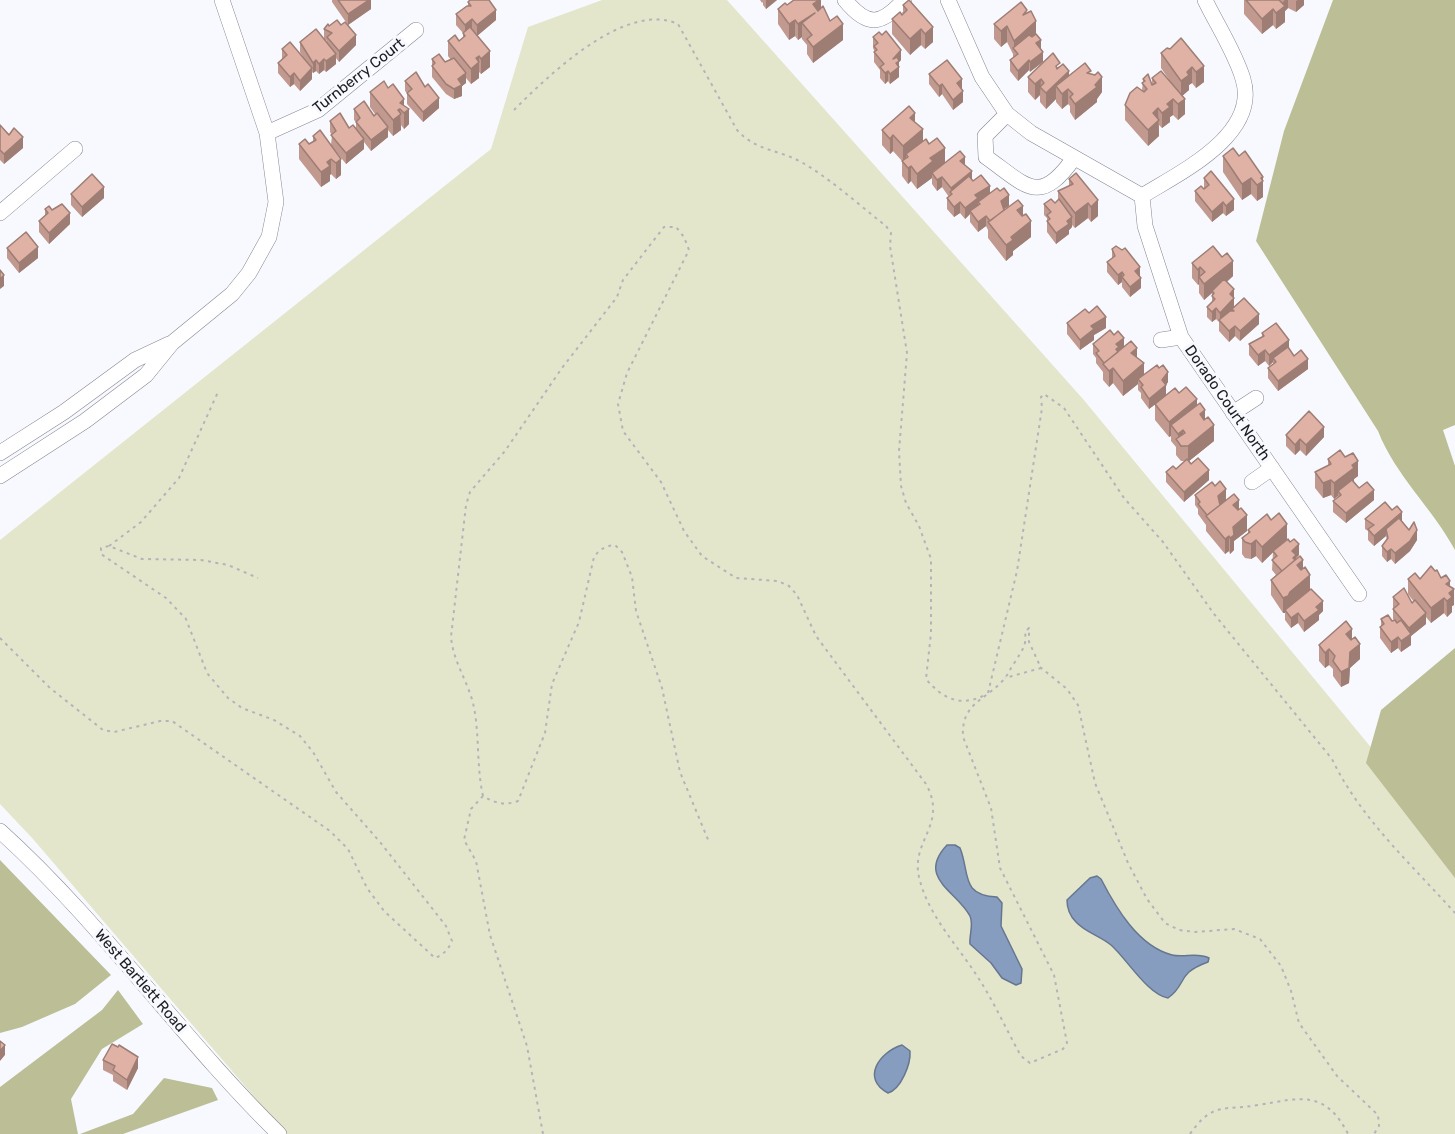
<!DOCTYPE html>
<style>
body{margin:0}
canvas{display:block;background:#f7f9ff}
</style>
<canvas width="1455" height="1134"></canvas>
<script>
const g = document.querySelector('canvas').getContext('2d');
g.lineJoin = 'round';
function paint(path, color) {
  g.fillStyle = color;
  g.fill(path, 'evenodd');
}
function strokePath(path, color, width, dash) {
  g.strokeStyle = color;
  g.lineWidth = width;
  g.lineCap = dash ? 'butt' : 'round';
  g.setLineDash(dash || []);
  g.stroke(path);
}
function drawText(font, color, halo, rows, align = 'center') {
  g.font = font + ' Rubik,sans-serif';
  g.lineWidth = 6;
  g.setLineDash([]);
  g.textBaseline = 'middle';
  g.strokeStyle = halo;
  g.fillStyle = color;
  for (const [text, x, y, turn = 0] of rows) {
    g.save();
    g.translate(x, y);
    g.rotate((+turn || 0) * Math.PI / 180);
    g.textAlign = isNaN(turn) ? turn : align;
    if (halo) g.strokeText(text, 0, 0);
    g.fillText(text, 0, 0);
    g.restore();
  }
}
paint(new Path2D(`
 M602,0H727L1083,399L1455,849V1134H286L33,839L0,804V540L491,149L528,27Z`), '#e4e6cc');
paint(new Path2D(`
 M1333,0H1455V425L1443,430L1455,466V550C1433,509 1395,475 1378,431L1256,241L1284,131Z
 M1455,648V878L1366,763L1381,710Z
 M0,860L111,975L75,1004L22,1027L0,1033Z
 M118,990L143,1024L102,1049L71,1099L78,1134H0V1087L102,1010Z
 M164,1078L212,1088L218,1100L123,1134H80L133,1114Z`), '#bcbf95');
const water = new Path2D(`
 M947,845H955L960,848C970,872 960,896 997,897L1002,903L1001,926L1022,969L1021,983L1016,985L1002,978L991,963L970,944C969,935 974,925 970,916C957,891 916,878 947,845Z
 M1097,876L1101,879C1116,908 1138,946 1172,955C1184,958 1197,952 1209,958L1208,962C1175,974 1188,984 1168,998C1148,995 1127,959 1111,945C1100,936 1085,932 1076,922C1070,916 1067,908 1067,900L1090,878Z
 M902,1045L910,1051C911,1064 901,1089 888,1093C861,1079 879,1052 902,1045Z`);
paint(water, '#869dc0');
strokePath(water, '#667690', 1.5);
const minor = new Path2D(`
 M845,0C867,27 881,26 904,0
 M948,0L982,77L1007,114L1031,133L1142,196L1145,226L1181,337L1359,594
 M1007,114L985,136L986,157C1027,186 1039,207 1074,158
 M267,133L318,110L416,30
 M1142,196C1179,173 1260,135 1243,79C1235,52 1217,25 1205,0
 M0,213L75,149
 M1161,340L1181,337
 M1233,413L1256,398
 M0,453L64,412L135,360L169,344
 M0,476L85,421L146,375L172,343L232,294L249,273L269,237L276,202L267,133L222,0
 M1252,482L1272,468
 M0,831C102,923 181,1038 279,1134`);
strokePath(minor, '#868891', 16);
strokePath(new Path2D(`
 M514,110C547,77 625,0 678,24L737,130C757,152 779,149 803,163C832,180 859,205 886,226L891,233L890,246L907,353L899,451L901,486L906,503L919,526L931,559V633L926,679C942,698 959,707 983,696
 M109,546L141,522L179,478L218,392
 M0,638L50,688L103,730L114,732L160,721H172L330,831L348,849L367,888L384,911L435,958C444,954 448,950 452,941L446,926L380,842L336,792L313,752L300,736L274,720L242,708L228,698L207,673L186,619L166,598L101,554V548L109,546L142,559L201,560L228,565L258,578
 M1040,667L1067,689L1078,705L1095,783L1128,863L1147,899L1165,923L1179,930L1195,932L1234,929L1260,939L1281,966L1291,991L1299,1023L1337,1076L1378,1115L1379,1126L1374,1134
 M988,693L1017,571L1042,408L1041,397L1044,394L1064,408L1124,498L1163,542L1214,614L1332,759C1360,818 1412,865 1455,913
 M483,796C476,765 480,733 473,703C467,680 453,661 451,637L466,505L470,492L505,451L562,368L617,297L623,280L664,227H676L684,237L689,250L627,373L618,404L623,431L661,482L684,531L702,556L736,578L778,581L789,586L797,595L816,636L926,784C949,826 908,841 920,881C930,918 959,947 979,979C995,1004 1007,1031 1021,1056L1030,1063L1063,1049L1067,1043L1054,975L1000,868L991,808L963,737C961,702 986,701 1005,678C1009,673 1011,667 1015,662C1022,650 1027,646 1025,632L1029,628V642L1041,668L1005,678
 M543,1134L527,1046L490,935L476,861L464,840L471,809L483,796C495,803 504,806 518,801L545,733L552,684L579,622L594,557C600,549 605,546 615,545L622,552L632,577L636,611L662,688L680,772L709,842
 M1190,1134C1213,1101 1224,1111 1258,1105C1300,1098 1325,1089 1348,1134`), '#b2b4b9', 2, [3, 4.5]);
strokePath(minor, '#fff', 15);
paint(new Path2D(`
 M332,0H371V9L348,25L332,2Z
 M760,0H777L766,9L763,5V2L762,3Z
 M821,0V8L843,40L813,63L807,54V45L802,39V37L798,40L795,36L789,40L778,24V9L787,5Z
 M1244,0H1304V5L1296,12L1288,8L1285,11V22L1276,29L1273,25L1262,34L1244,14Z
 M468,2L496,20L477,36L490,67L481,74L479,72V78L471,84L466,78V83L462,86V96L454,99L446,94L432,77V59L445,62L451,60L448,56V41H459L463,38V33L456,25V14L468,6Z
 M903,5L933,42L925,49L921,45L910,55L892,34V19L903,14Z
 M1031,11L1030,72L1029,70L1018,81L1010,71V60L1013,58V54L1007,42L1001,47L994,39V24Z
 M329,26L356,45L339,62L336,58V64L326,72L324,70L319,74L316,71L313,73L312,72V79L300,91L294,84L290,87L278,73V63L282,60V49L305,60L300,52V42L327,43V41L324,39V29Z
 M873,37L901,60L899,62V77L890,84L888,81L885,84L880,78V70L874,62V50L873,48Z
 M1181,38L1204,82L1196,88L1192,83L1189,85V90L1182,96L1185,114L1178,120L1173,115L1170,117V122L1162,128L1159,125V136L1148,146L1125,120V105L1142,91L1143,79L1152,85V78L1170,81L1161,68V53L1170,49Z
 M1060,66L1069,76L1091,74L1102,92L1097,99V102L1075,120L1070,112V106L1068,104L1062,109L1056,102V99L1046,109L1040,102V95L1035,100L1028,92V77Z
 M929,74L962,89L963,102L953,110L942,94L939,97L929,84Z
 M405,81L439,108L423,122L407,104V93L405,91Z
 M388,88L404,106L409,124L404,129L401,125V130L393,136L388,130V137L371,151L364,142V149L346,164L331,145L332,135L330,132V121L349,128L356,129V122L354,120V109L374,116L375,114L370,107V92Z
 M915,122L923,141L945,163L965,165L972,180L990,193L1009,206L1004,209L1023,216L1031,237L1013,251V255L1006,261L988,238V230L986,226L978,232L970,222V214L965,219L960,213L954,217L947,209V198L949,197L942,187L937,191L932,184V178L917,189L911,181L908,184L902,176V161L893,151L890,154L882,145V130Z
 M0,125L23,148L4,164L0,160Z
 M313,136L341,159V175L336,179L331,174L330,175V181L321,187L299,159V144H309L313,142Z
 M1223,156H1239L1263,177V197L1257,201L1251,194L1242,200L1223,172Z
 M1204,178L1234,210L1226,216L1223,213L1212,222L1195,201V191L1204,188Z
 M1069,179L1098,216L1091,222L1088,218L1075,228L1072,225V227L1069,230V234L1056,244L1047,232V218L1044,215V204L1055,203L1058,200V191L1069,186Z
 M71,194L104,198L82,217L71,205Z
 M45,209L70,224L49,244L39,232V221L45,216Z
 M7,248L38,258L19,273L7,258Z
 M1112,249L1140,277L1141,288L1130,297L1122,287V282L1118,285L1107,272V262L1112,258Z
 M1192,263L1233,276L1227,282L1234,289V307L1259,324L1240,341L1235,336L1229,342L1219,331V322L1216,319L1212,322L1207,317V307L1212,303V293L1204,300L1199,293V284L1198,285L1192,278Z
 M1089,313L1106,328L1094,335V340L1080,350L1067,334V323Z
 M1262,333L1289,349L1294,356L1308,369L1278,391L1268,378V368L1273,364V362L1269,366L1265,361L1258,366L1249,355V344L1262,337Z
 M1093,344L1124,347L1137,357L1144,374L1168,382L1166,385V396L1179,393L1197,406L1205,419L1214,441L1189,461L1209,480L1184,502L1166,482V472L1176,469L1185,461H1181L1176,455V447L1171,441V436L1169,437L1155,420V404L1165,397L1149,409L1141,398V393L1138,390V384L1123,396L1113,383L1109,387L1103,380V372L1096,363V358L1093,354Z
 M1286,435L1324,437L1306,456L1300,450L1295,455L1286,446Z
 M1328,459L1358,476L1354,479V482L1359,488L1374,500L1346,523L1333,512V501L1338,497V496L1334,499L1331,495L1323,498L1315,488V472L1328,466Z
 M1195,495L1226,500L1239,509L1247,531L1234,541V550L1230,554L1229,551L1225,554L1206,531V525L1198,514V509L1195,505Z
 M1365,519L1402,521L1417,540L1410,551L1395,564L1391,559L1387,562L1382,556V546L1387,541L1386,536L1374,546L1368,540V531L1365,529Z
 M1248,530L1287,539L1299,555L1296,558V559L1303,569L1310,589L1323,611L1319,615V620L1304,632L1298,623L1291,628L1285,620V613H1283L1271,595V580L1276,575L1272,570L1273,552L1262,563L1256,556L1251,559L1245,558L1242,554V538L1248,533Z
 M1441,578L1450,587L1454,605L1452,606V612L1447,617L1444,613L1431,623L1426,617V624L1411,636V645L1401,652L1398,648L1391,653L1380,638V627L1381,626V619L1392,621L1394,620L1393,619V597L1412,603L1414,602L1408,594V579Z
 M1352,640L1360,659L1350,668L1349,683L1341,687L1333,676V669L1329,665L1325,668L1319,661V645Z
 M118,1047L138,1068L127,1090L113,1081V1075L103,1070V1060Z`), '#c1998e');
paint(new Path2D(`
 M369,0H371V9L348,25V14Z
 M766,0H777L766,9Z
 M819,0H821V14L802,23V37L798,40V24L813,4Z
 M1285,0H1288V8L1285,11V22L1276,29V13L1282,3Z
 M1298,0H1304V5L1296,12V1Z
 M1273,9V25L1262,34V19Z
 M496,10V20L477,36V25Z
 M472,19V30L465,36V25Z
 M795,20V36L789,40V24Z
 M1036,21V36L1014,50V41Z
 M843,24V40L813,63V47Z
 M1007,26V42L1001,47V31Z
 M933,27V42L925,49V34Z
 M921,29V45L910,55V39Z
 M356,35V45L339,62V51Z
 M1041,40V50L1036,43Z
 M901,50V60L899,62V77L890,84V74L893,59Z
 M490,51V67L481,74V59Z
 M1043,52V62L1030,72V62Z
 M336,54V64L326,72V61Z
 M479,56V78L471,84V69L476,58Z
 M324,59V70L319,74V64Z
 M316,60V71L313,73V63Z
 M1029,60V70L1018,81V71Z
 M1204,66V82L1196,88V72Z
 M1192,67V83L1189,85V90L1181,97V81L1187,72Z
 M312,68V79L300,91V81Z
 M888,71V81L885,84V73Z
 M1069,71V86H1056V99L1046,109V93Z
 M294,73V84L290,87V77Z
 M466,73V83L462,86V96L454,99V89L458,79Z
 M1102,77V92L1097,99V102L1075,120V104Z
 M962,79V89L957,83Z
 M1041,79L1040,95L1035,100V84Z
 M942,84V94L939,97V86Z
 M1068,89V104L1062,109V94Z
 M963,91V102L953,110V100Z
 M439,98V108L423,122V112Z
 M404,99V113L409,109V124L404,129V113L400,109L401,130L393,136V120L398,110L400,103Z
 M1173,99V115L1170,117V122L1162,128V113L1167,104Z
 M1185,99V114L1178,120V104Z
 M1158,108L1159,136L1148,146V130L1153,113Z
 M915,113V129L910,118Z
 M388,127V137L371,151V140Z
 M923,129V144L906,154V159L903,162V146Z
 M893,135V151L890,154V139Z
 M23,137V148L4,164V154Z
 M364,139V149L346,164V153Z
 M945,148V164L933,171V175L932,173V178L917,189V174L930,158Z
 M965,157V168L960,161Z
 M331,159V174L330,175V181L321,187V172L327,162Z
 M341,159V175L336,179V163Z
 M911,166V181L908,184V168Z
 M972,171V182L952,194L951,192V188Z
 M942,177V187L937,191V180Z
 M1263,177V197L1257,201V185L1261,178Z
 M1251,178V194L1242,200V184Z
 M990,186V196L978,203V208L970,211V214L965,219V208L975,195Z
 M104,187V198L82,217V207Z
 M1009,195V206L1001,211V201Z
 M1234,199V210L1226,216V206Z
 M1098,200V216L1091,222V207Z
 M960,202V213L954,217V207Z
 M1223,202V213L1212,222V212Z
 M1088,203V218L1075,228V213Z
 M1023,206V222L1017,210Z
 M70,213V224L49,244V233Z
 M986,216V226L978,232V222Z
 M1072,217V227L1069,230V234L1056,244V233L1067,221Z
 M1031,221V237L1013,251V255L1006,261V245L1011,237Z
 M38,247V258L19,273V263Z
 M1233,261V276L1213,293L1212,291V293L1204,300V284Z
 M1140,267V278L1135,271Z
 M1200,267V280L1199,277V284L1198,285V270Z
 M1122,272V282L1118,285V275Z
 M4,275V286L0,289V279Z
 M1141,278V288L1130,297V287Z
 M1234,289V309H1232V311L1220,323V313L1230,294Z
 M1216,308V319L1212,322V312Z
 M1259,314V324L1240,341V331Z
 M1106,317V328L1094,335V340L1080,350V340L1091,326Z
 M1235,326V336L1229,342V331Z
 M1124,338V348L1113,368V383L1109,387V371L1116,344Z
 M1289,340V350L1273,358V362L1269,366V355Z
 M1137,348V364L1131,353Z
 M1265,350V361L1258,366V355Z
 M1308,359V369L1278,391V381Z
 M1144,363V379H1138V384L1123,396V381Z
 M1168,372V382L1166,385V396L1149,409V399Z
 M1197,399V415L1171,425V436L1169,437V422Z
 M1205,410V425L1200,414Z
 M1214,425V441L1188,462V446Z
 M1324,427V437L1306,456V445Z
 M1183,430V446L1181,447L1178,441V434Z
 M1300,439V450L1295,455V445Z
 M1358,461V476L1354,479V484L1338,491V496L1334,499V483L1352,465Z
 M1209,470V480L1184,502V492Z
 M1331,480V495L1323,498V483Z
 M1226,489V500L1207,517L1218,496Z
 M1374,490V500L1346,523V513Z
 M1239,500V516L1233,505Z
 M1402,512V522L1386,529V536L1374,546V536Z
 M1247,515V531L1234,541V550L1230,554V538L1233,527Z
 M1287,524V539L1262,563V547Z
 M1417,530V540L1410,551L1395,564V553Z
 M1229,536V551L1225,554V539Z
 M1256,540V556L1251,559V544Z
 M1299,544V555L1296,558L1295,566L1292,551Z
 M1391,549V559L1387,562V552Z
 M1303,560V576L1297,565Z
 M1310,575V590L1285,610V613H1283V598Z
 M1450,581V592L1454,589V605L1452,606V612L1447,617L1446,584Z
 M1444,598V613L1431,623V608Z
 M1323,601V611L1319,615V620L1304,632V621L1316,607Z
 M1298,613V623L1291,628V618Z
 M1426,613V624L1411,636V645L1401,652V641L1409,636V628Z
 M1352,629V645L1346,634Z
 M1398,637V648L1391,653V642Z
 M1360,644V659L1350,668L1349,683L1341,687V672L1350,652Z
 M1329,649V665L1325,668V653Z
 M5,1045V1055L0,1061V1051Z
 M138,1057V1068L127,1090V1080Z`), '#9d7d74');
const building = new Path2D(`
 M338,0H369L348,14Z
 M470,0H489L496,10L477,25L472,19L465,25L456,14L467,6H471L468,2Z
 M794,0H819L813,4L818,11L823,6L830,21L837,16L843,24L813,47L807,39L812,35L802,23L815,13L798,24L795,20L789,24L778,9L785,3L787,5Z
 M909,0L933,27L925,34L921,29L910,39L892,19L900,12L902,15L907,10L903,5Z
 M1246,0H1279L1285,6L1276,13L1273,9L1262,19Z
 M1021,2L1027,10L1023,15L1031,11L1036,21L1014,41L1007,26L1001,31L994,24Z
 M337,20L341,25L345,22L356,35L339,51L327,37L332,33L324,29L328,24L329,26Z
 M470,27L490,51L481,59L479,56L476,58L479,62L471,69L448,41L455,35L459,41L465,36L463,33Z
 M316,29L336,54L326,61L324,59L319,64L316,60L313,63L300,42Z
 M886,31L901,50L893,59L897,57L899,61L896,63L899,67L890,74L888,71L885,73L880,67L884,64L874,52L877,50L874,46L878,43L873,37L879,32L882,35Z
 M1036,34L1041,40L1036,43L1043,52L1030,62L1029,60L1018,71L1010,60L1018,54L1013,48L1029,35L1032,37Z
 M1181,38L1204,66L1196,72L1192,67L1187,72L1189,75L1181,81L1161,53L1167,48L1170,49Z
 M290,42L312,68L300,81L294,73L290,77L278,63L287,55L282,49Z
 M1053,53L1060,63L1056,66L1057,69L1063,64L1069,71L1046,93L1040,87L1044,83L1041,79L1035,84L1028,77Z
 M439,54L445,62L454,58L466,73L458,79L462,85L454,89L446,84L432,66L435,63L432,59Z
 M947,60L962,79L957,83L963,91L953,100L942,84L939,86L929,74Z
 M1085,63L1091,71L1087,73L1095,75L1098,72L1102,77L1095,85L1097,87L1075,104L1070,97L1073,94L1068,89L1062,94L1056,86Z
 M1161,71L1185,99L1178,104L1173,99L1167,104L1170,107L1162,113L1158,108L1153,113L1159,120L1148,130L1125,105L1130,93L1137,87L1144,92L1147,89L1142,83L1145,81L1143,79L1148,74L1152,85L1156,83L1152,78Z
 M416,72L425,87L428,84L439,98L423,112L407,93L412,89L405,81Z
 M384,81L388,88L393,84L404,99L400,103L409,109L404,113L400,109L398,110L401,114L393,120L370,92Z
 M364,101L374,116L377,113L388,127L371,140L356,122L360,118L354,109Z
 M909,106L915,113L910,118L923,129L903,146L893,135L890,139L882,130Z
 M340,113L349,128L353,125L364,139L346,153L331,135L336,131L330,121Z
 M0,125L9,135L14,128L23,137L4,154L0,150Z
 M320,130L341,159L336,163L331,159L327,162L330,166L321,172L299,144L305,139L309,144L316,140L313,136Z
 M937,138L945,148L930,158L933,161L917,174L911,166L908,168L902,161L908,157L906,154L926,139L929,144Z
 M1233,148L1239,156L1245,151L1263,177L1261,178L1263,181L1257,185L1251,178L1242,184L1223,156Z
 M960,151L965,157L960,161L972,171L951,188L942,177L937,180L932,173Z
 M1211,171L1234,199L1226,206L1223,202L1212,212L1195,191L1201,186L1204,189L1209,185L1204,178Z
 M1076,173L1098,200L1091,207L1088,203L1075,213L1058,191L1073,184L1069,179Z
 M92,174L104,187L82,207L71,194Z
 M981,175L990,186L975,195L978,198L965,208L960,202L954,207L947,198L952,194L950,192L969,176L973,181Z
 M997,188L1000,191L1004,188L1009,195L1001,201L1004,210L990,221L986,216L978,222L970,211L980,204L978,202Z
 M1051,199L1055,203L1059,199L1072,217L1067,221L1069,224L1056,233L1047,221L1050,219L1047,215L1051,212L1044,204Z
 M1018,200L1023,206L1017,210L1022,216L1026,214L1031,221L1011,237L1013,240L1006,245L988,222Z
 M62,204L70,213L49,233L39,221L48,213L45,209L49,206L52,210Z
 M26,232L38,247L19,263L7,248Z
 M1116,246L1122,250L1125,248L1140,267L1135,271L1141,278L1130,287L1122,277L1124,275L1122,272L1118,275L1107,262L1115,256L1112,249Z
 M1213,246L1222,257L1227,253L1233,261L1204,284L1199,277L1205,272L1200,267L1198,270L1192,263Z
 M0,270L4,275L0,279Z
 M1224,279L1234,289L1230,294L1234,298L1220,313L1216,308L1212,312L1207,307L1215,299L1212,296L1214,293L1212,291Z
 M1244,298L1259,314L1240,331L1235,326L1229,331L1219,320L1230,311H1234L1232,309Z
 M1097,306L1106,317L1091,326L1094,329L1080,340L1067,323L1085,309L1089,313Z
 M1276,323L1289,340L1269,355L1265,350L1258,355L1249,344L1264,336L1262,333Z
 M1110,330L1114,335L1118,331L1124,338L1116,344L1119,347L1116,349L1118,352L1104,363L1096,353L1099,351L1093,344Z
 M1131,341L1137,348L1131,353L1144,363L1123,381L1113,368L1109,371L1103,364Z
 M1288,347L1294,356L1301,350L1308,359L1278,381L1268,368L1276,362L1273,358Z
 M1157,365L1159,368L1163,365L1168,372L1162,380L1166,385L1149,399L1141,387L1143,385L1138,379Z
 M1186,387L1197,399L1169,422L1155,404L1175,388L1179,393Z
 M1200,403L1205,410L1200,414L1204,420L1208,417L1214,425L1188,446H1181L1176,439L1185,433L1183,430L1178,434L1171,425Z
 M1309,411L1324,427L1306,445L1300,439L1295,445L1286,435Z
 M1340,450L1345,457L1353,453L1358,461L1352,465L1354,468L1334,483L1331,480L1323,483L1315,472L1331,464L1328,459Z
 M1198,458L1209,470L1184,492L1166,472L1173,466L1176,469L1187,459L1191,464Z
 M1352,480L1359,488L1367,482L1374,490L1346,513L1333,501L1341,495L1338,491Z
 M1220,481L1226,489L1218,496L1220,505L1207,515L1198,504L1200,502L1195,495L1212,482L1215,486Z
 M1234,494L1239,500L1233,505L1238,510L1241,508L1247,515L1233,527L1234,535L1230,538L1229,536L1225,539L1206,516Z
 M1385,502L1392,510L1397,506L1402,512L1374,536L1368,529L1374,525L1365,519Z
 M1279,513L1287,524L1262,547L1256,540L1251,544L1245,542L1242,538L1250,532L1248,530L1267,514L1271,520Z
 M1399,518L1409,530L1414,522L1417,530L1410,541L1395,553L1391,549L1387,552L1382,546L1388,538L1386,529Z
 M1288,539L1290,542L1294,539L1299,544L1292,551L1296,555L1293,558L1295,560L1282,571L1272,560L1277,556L1273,551Z
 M1300,556L1303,560L1297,565L1301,570L1305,567L1310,575L1290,592L1288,596L1283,598L1271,580Z
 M1431,566L1435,571L1437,570L1441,578L1446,575L1450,581L1446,584L1454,589L1449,593L1452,597L1447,601L1444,598L1431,608L1408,579L1415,573L1420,579Z
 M1404,588L1412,603L1415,600L1426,613L1409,628L1393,609L1399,604L1393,597Z
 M1311,589L1323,601L1316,607L1319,610L1304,621L1298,613L1291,618L1285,610Z
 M1388,615L1392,621L1395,620L1397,623L1401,620L1411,634L1401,641L1398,637L1391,642L1380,627L1384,624L1381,619Z
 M1346,621L1352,629L1346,634L1351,640L1355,637L1360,644L1350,652L1349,668L1341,672L1333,661L1335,656L1329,649L1325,653L1319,645Z
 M0,1041L5,1045L0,1051Z
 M112,1044L118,1047L119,1045L138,1057L127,1080L113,1070L115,1066L103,1060Z`);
paint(building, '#e0b2a5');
strokePath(building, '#9d7d74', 1.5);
drawText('15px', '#1b1c20', '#f7f9ff', [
 ["Turnberry Court",359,76,-38],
 ["Dorado Court North",1227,403,55],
 ["West Bartlett Road",140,981,49]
]);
</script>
